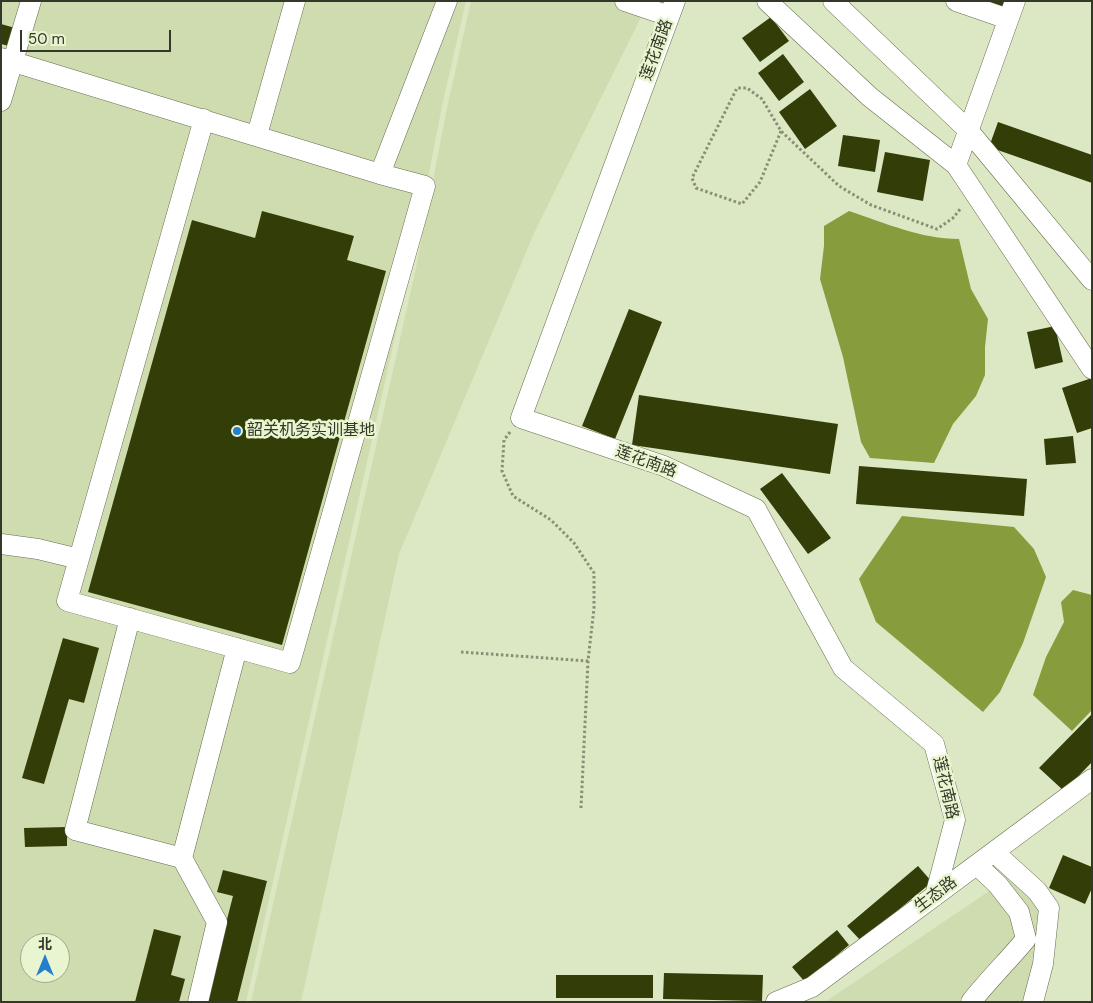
<!DOCTYPE html>
<meta charset="utf-8">
<style>
body{margin:0}
#map{position:relative;width:1093px;height:1003px;overflow:hidden;background:#dce7c3;font-family:"DM Sans","Noto Sans SC",sans-serif}
canvas{display:block}
.frame{position:absolute;inset:0;border:2px solid #333829;pointer-events:none}
.north{position:absolute;left:20px;top:933px;width:50px;height:50px;box-sizing:border-box;background:#e9f5d0;border:1px solid #a0a98d;border-radius:50%;rotate:0deg;font-size:14px;font-weight:700;line-height:20px;text-align:center;color:#333829}
.north::after{content:'';display:block;margin:auto;width:18px;height:22px;background:#257fcc;clip-path:polygon(50% 0,100% 100%,50% 72%,0 100%)}
.scale{position:absolute;left:20px;top:30px;width:151px;height:22px;box-sizing:border-box;border:2px solid #333829;border-top:0;padding-left:6px;font-size:15px;line-height:18px;white-space:nowrap;color:#333829;-webkit-text-stroke:4px #e9f5d0;paint-order:stroke}
</style>
<div id="map">
<canvas width="1093" height="1003"></canvas>
<div class="frame"></div>
<div class="north">北</div>
<div class="scale">50 m</div>
</div>
<script>
const g = document.querySelector('canvas').getContext('2d');
g.lineJoin = 'round';
function paint(path, color) {
  g.fillStyle = color;
  g.fill(path, 'evenodd');
}
function strokePath(path, color, width, dash) {
  g.strokeStyle = color;
  g.lineWidth = width;
  g.lineCap = dash ? 'butt' : 'round';
  g.setLineDash(dash || []);
  g.stroke(path);
}
function drawText(font, color, halo, rows, align = 'center') {
  g.font = font + ' "DM Sans","Noto Sans SC",sans-serif';
  g.lineWidth = 5;
  g.setLineDash([]);
  g.textBaseline = 'middle';
  g.strokeStyle = halo;
  g.fillStyle = color;
  for (const [text, x, y, turn = 0] of rows) {
    g.save();
    g.translate(x, y);
    g.rotate((+turn || 0) * Math.PI / 180);
    g.textAlign = isNaN(turn) ? turn : align;
    if (halo) g.strokeText(text, 0, 0);
    g.fillText(text, 0, 0);
    g.restore();
  }
}
paint(new Path2D(`
 M1,1H466L442,106L410,270L246,1002H1ZM30,943H60V973H30Z
 M471,1H649L535,231L399,554L301,1002H251L416,268L447,108Z
 M1013,875L1043,910L1037,964L1025,1002H825Z`), '#cfdcb0');
paint(new Path2D(`
 M849,211C885,223 921,239 959,239L971,289L988,319L985,347V375L976,396L953,424L934,463L870,458L861,442L843,357L820,279L824,246V226Z
 M902,516L1014,527L1034,549L1046,577L1023,643L1000,692L983,712L876,622L859,579Z
 M1073,590L1092,595V710L1072,731L1033,695L1046,657L1064,622L1061,602Z`), '#879d3d');
paint(new Path2D(`
 M979,1H1007L1004,10Z
 M771,17L789,41L760,62L742,38Z
 M1,24L15,28L9,46L1,44Z
 M783,54L804,82L779,101L758,73Z
 M810,89L837,126L805,149L779,112Z
 M998,122L1092,155V183L989,147Z
 M843,135L880,140L875,172L838,166Z
 M885,152L930,160L923,201L877,192Z
 M262,211L354,236L347,260L386,271L282,645L88,592L192,220L255,238Z
 M629,309L662,322L615,439L582,426Z
 M1055,326L1063,362L1035,369L1027,332Z
 M1092,378V428L1077,433L1062,388Z
 M639,395L838,424L830,474L632,445Z
 M1073,436L1076,463L1046,465L1044,439Z
 M859,466L1027,479L1024,516L856,504Z
 M782,473L831,538L808,554L760,489Z
 M63,638L99,648L84,703L69,699L44,784L22,778Z
 M1092,714V762L1064,791L1039,768Z
 M67,827V846L25,847L24,828Z
 M1063,855L1092,867V888L1085,904L1049,888Z
 M918,866L932,882L861,941L847,926Z
 M223,870L267,881L237,1002H206L233,896L217,892Z
 M154,929L181,936L171,975L185,979L179,1002H135Z
 M837,930L849,945L805,982L792,967Z
 M664,973L763,975L762,1001L663,999Z
 M556,975H653V998H556Z`), '#323d07');
const minor = new Path2D(`
 M625,1L669,16
 M675,1L521,418L664,466L756,509L843,668L934,744L955,820L935,896
 M767,1L870,97L956,165L1092,369
 M833,1L968,130L1092,280
 M956,1L1008,19
 M1,58L380,174L447,1
 M1,101L31,1
 M204,119L67,601L290,663L425,186L380,174
 M257,135L295,1
 M956,165L1015,1
 M1,544L38,549L79,559
 M130,618L75,830L182,858L237,648
 M994,852L1037,891L1049,908L1043,964L1033,1002
 M182,858L217,922L198,1002
 M776,1002L812,987L1092,779
 M971,1002C988,980 1008,961 1026,939L1019,912L998,885L977,865`);
strokePath(minor, '#646d4d', 21);
strokePath(new Path2D(`
 M781,131L760,182L742,204L696,188L692,178L737,88H747L762,99L781,131L839,186L871,205L937,229L953,218L961,208
 M510,432L504,440L502,471L513,496L551,520L574,543L594,573V608L588,661L581,808
 M461,652L588,661`), '#878f76', 3, [2.5, 2.5]);
strokePath(minor, '#fff', 20);
for (const [x, y, r, color] of [
 [237,431,5,"#257fcc"]
]) {
  const dot = new Path2D();
  dot.arc(x, y, r, 0, 2 * Math.PI);
  g.fillStyle = color;
  g.fill(dot);
  strokePath(dot, '#e9f5d0', 2);
}
drawText('16px', '#333829', '#e9f5d0', [
 ["莲花南路",657,50,-70],
 ["莲花南路",646,462,20],
 ["莲花南路",945,788,77],
 ["生态路",936,895,-37]
]);
drawText('16px', '#333829', '#e9f5d0', [
 ["韶关机务实训基地",247,431]
], 'left');
</script>
